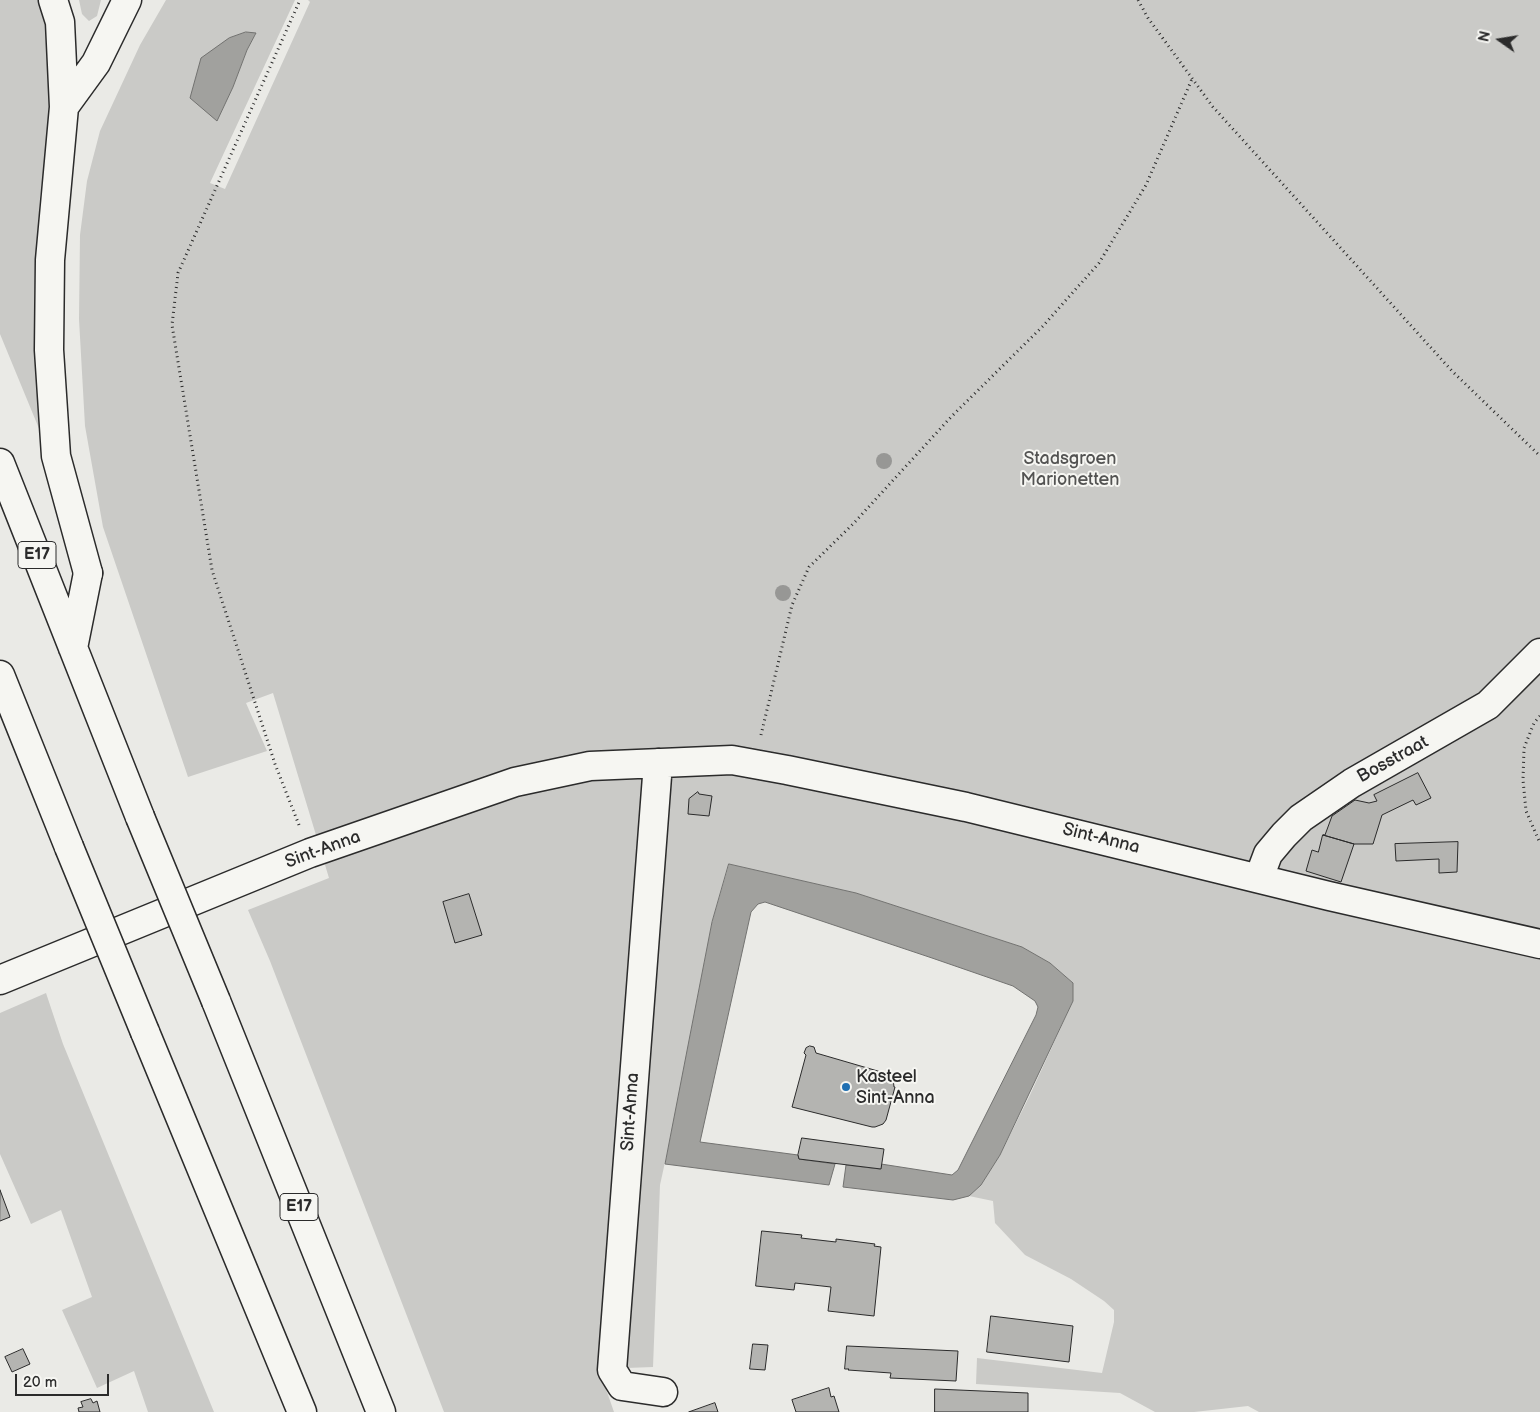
<!DOCTYPE html>
<style>
body{margin:0}
#map{position:relative;width:1540px;height:1412px;overflow:hidden;background:#eaeae6;font-family:"Balsamiq Sans",sans-serif}
canvas{display:block}
.north{position:absolute;left:1475px;top:15px;width:50px;height:50px;-webkit-text-stroke:4px #f6f6f2;paint-order:stroke;rotate:283deg;font-size:14px;font-weight:700;line-height:20px;text-align:center;color:#2b2b2b}
.north::after{content:'';display:block;margin:auto;width:18px;height:22px;background:#2b2b2b;clip-path:polygon(50% 0,100% 100%,50% 72%,0 100%)}
.scale{position:absolute;left:15px;top:1374px;width:94px;height:22px;box-sizing:border-box;border:2px solid #2b2b2b;border-top:0;padding-left:6px;font-size:15px;line-height:18px;white-space:nowrap;color:#2b2b2b;-webkit-text-stroke:4px #f6f6f2;paint-order:stroke}
</style>
<div id="map">
<canvas width="1540" height="1412"></canvas>
<div class="north">N</div>
<div class="scale">20 m</div>
</div>
<script>
const g = document.querySelector('canvas').getContext('2d');
g.lineJoin = 'round';
function paint(path, color) {
  g.fillStyle = color;
  g.fill(path, 'evenodd');
}
function strokePath(path, color, width, dash) {
  g.strokeStyle = color;
  g.lineWidth = width;
  g.lineCap = dash ? 'butt' : 'round';
  g.setLineDash(dash || []);
  g.stroke(path);
}
function drawText(font, color, halo, rows, align = 'center') {
  g.font = font + ' "Balsamiq Sans",sans-serif';
  g.lineWidth = 4;
  g.setLineDash([]);
  g.textBaseline = 'middle';
  g.strokeStyle = halo;
  g.fillStyle = color;
  for (const [text, x, y, turn = 0] of rows) {
    g.save();
    g.translate(x, y);
    g.rotate((+turn || 0) * Math.PI / 180);
    g.textAlign = isNaN(turn) ? turn : align;
    if (halo) g.strokeText(text, 0, 0);
    g.fillText(text, 0, 0);
    g.restore();
  }
}
paint(new Path2D(`
 M0,0H42L47,20L51,71L49,129L40,197L34,300L40,431L0,334Z
 M79,0H101L97,16L89,21L82,14Z
 M166,0H295L210,183L225,189L310,2L308,0H1540V1412H1259L1248,1406L1194,1412H1155L1120,1393L976,1384L977,1358L1102,1373L1114,1322V1310L1104,1301L1071,1279L1025,1255L995,1223L993,1201L969,1196L981,1185L1000,1155L1030,1095L1073,1001V983L1050,963L1022,947L856,893L729,864L712,922L674,1121L660,1185L653,1367L599,1369L614,1412H444L270,961L248,910L329,878L273,693L246,703L267,751L188,777L103,527L85,426L79,319L80,235L87,181L100,131L140,45ZM246,32L256,34L247,50L233,87L217,120Z
 M46,993L63,1044L214,1412H148L134,1371L97,1388L62,1310L92,1297L61,1210L31,1224L0,1154V1013Z`), '#cacac7');
const water = new Path2D(`
 M246,32L256,33L247,50L233,87L217,121L190,98L201,58L229,38Z
 M729,864L856,893L1022,947L1050,963L1073,983V1001L1000,1155L981,1185L969,1196L953,1200L843,1187L846,1165L880,1169L881,1164L952,1175L958,1170L968,1150L1036,1015L1038,1007L1035,1001L1013,986L932,958L765,902L758,904L751,912L700,1142L798,1155L799,1159L835,1164L829,1185L665,1164L712,922Z`);
paint(water, '#a1a19e');
strokePath(water, '#727270', 1);
const building = new Path2D(`
 M1418,773L1431,798L1416,805L1413,800L1382,815L1373,844H1354L1323,835H1325L1332,816L1355,800L1369,803L1377,801L1374,795Z
 M698,792L699,794L712,796L709,816L688,814L689,799Z
 M1323,835L1354,844L1341,882L1306,871L1312,850L1318,852Z
 M1458,842L1457,872L1439,873V859L1396,861L1395,844Z
 M469,894L482,935L455,943L443,902Z
 M810,1046L814,1047L816,1053L888,1074L893,1078L894,1087H895L886,1120L883,1124L875,1127H872L792,1107L806,1055L804,1053L806,1048Z
 M802,1138L884,1149L881,1169L799,1159L798,1155Z
 M0,1190L10,1217L0,1221Z
 M762,1231L802,1235L801,1238L836,1242V1239L875,1244L874,1246L881,1247L874,1316L828,1311L831,1287L795,1283L794,1290L756,1286Z
 M991,1316L1073,1326L1069,1362L987,1352Z
 M753,1344L768,1345L765,1370L750,1369Z
 M847,1346L958,1351L956,1381L890,1378L891,1373L848,1370L849,1369H845Z
 M23,1349L30,1364L12,1372L5,1357Z
 M829,1388L831,1397L834,1396L839,1412H796L792,1400Z
 M935,1389L1028,1393V1412H935Z
 M91,1399L93,1403L97,1401L100,1412H79L78,1408L83,1407L81,1402Z
 M715,1403L718,1412H689Z`);
paint(building, '#b4b4b1');
strokePath(building, '#2b2b2b', 1);
const minor = new Path2D(`
 M53,0L60,22L64,107L50,260L49,350L56,456L88,573
 M64,107L96,63L127,0
 M658,763L612,1370L622,1386L663,1392
 M1259,878L1268,854L1284,835L1301,818L1352,783L1488,705L1540,653
 M0,980L310,853L515,782L590,766L732,760L787,770L966,807L1329,896L1540,944`);
const highway = new Path2D(`
 M0,463L140,817
 M73,648L88,573
 M0,675L69,847
 M216,1001L381,1412
 M145,1032L302,1412`);
strokePath(minor, '#2b2b2b', 31);
strokePath(highway, '#2b2b2b', 31);
strokePath(new Path2D(`
 M1138,0L1148,18L1213,107L1452,371L1540,456
 M1540,716L1534,723L1524,748L1523,780L1526,811L1540,843
 M761,735L792,605L809,567L853,524L951,417L1043,326L1099,263L1146,185L1192,79
 M299,825L275,764L212,570L172,325L178,273L300,0`), '#2b2b2b', 3, [1, 4]);
strokePath(minor, '#f6f6f2', 28);
strokePath(highway, '#f6f6f2', 28);
const highwayBridge = new Path2D(`
 M140,817L216,1001
 M69,847L145,1032`);
strokePath(highwayBridge, '#2b2b2b', 31, []);
strokePath(highwayBridge, '#f6f6f2', 28);
g.fillStyle = '#979795';
for (const [x, y] of [
 [884,461],
 [783,593]
]) {
  g.beginPath();
  g.arc(x, y, 8, 0, 2 * Math.PI);
  g.fill();
}
for (const [x, y, r, color] of [
 [846,1087,5,"#1f6fb2"]
]) {
  const dot = new Path2D();
  dot.arc(x, y, r, 0, 2 * Math.PI);
  g.fillStyle = color;
  g.fill(dot);
  strokePath(dot, '#f6f6f2', 2);
}
for (const [x, y, w] of [
 [37,555,38],
 [299,1207,38]
]) {
  const box = new Path2D();
  box.roundRect(x - w / 2, y - 13.5, w, 27, 4);
  g.fillStyle = '#f6f6f2';
  g.fill(box);
  strokePath(box, '#2b2b2b', 1);
}
drawText('bold 16px', '#2b2b2b', null, [
 ["E17",37,555],
 ["E17",299,1207]
]);
drawText('18px', '#535352', '#f6f6f2', [
 ["Stadsgroen",1070,459],
 ["Marionetten",1070,480]
]);
drawText('18px', '#2b2b2b', '#f6f6f2', [
 ["Bosstraat",1393,760,-29],
 ["Sint-Anna",1101,839,14],
 ["Sint-Anna",323,850,-20],
 ["Sint-Anna",631,1112,-86]
]);
drawText('18px', '#2b2b2b', '#f6f6f2', [
 ["Kasteel",856,1077],
 ["Sint-Anna",856,1098]
], 'left');
</script>
